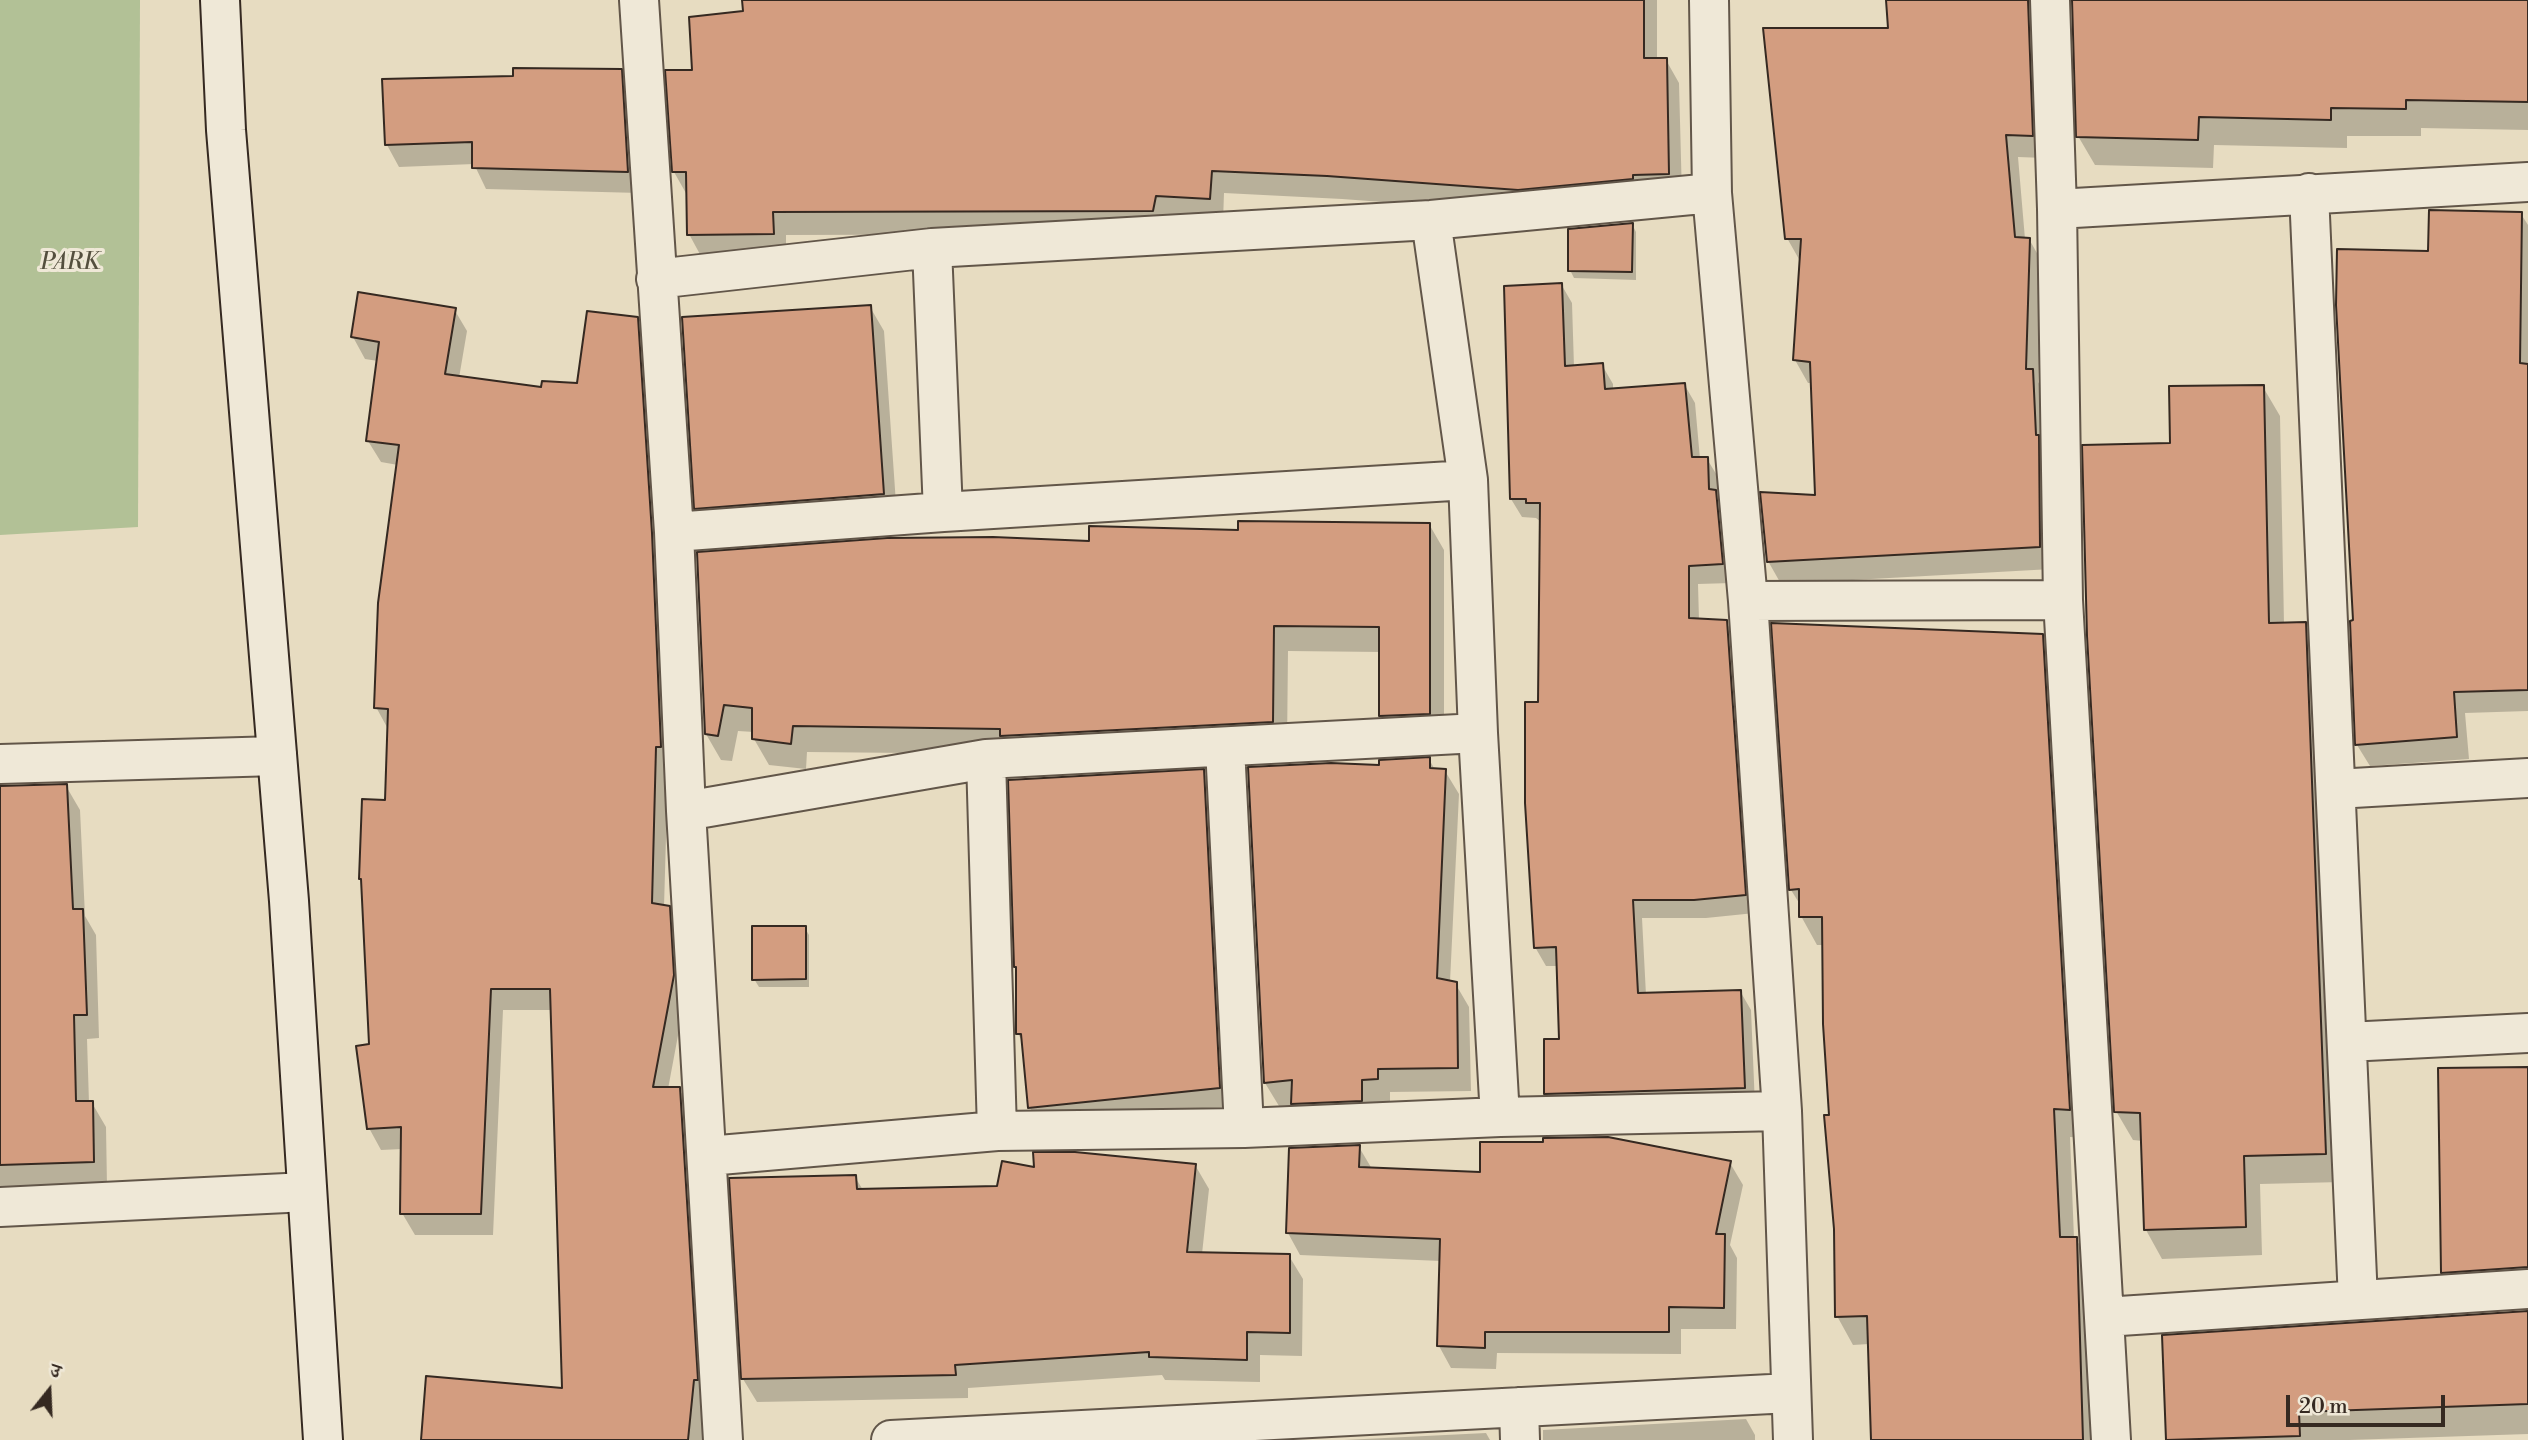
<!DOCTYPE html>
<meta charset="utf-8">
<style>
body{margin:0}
#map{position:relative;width:2528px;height:1440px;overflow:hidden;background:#e7dcc1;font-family:"Libre Bodoni","Noto Serif Devanagari",serif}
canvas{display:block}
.north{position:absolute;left:14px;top:1356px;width:70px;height:70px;-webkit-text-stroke:5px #efe8d7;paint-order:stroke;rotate:18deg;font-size:19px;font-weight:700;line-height:28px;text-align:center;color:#352921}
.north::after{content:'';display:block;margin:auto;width:24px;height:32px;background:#352921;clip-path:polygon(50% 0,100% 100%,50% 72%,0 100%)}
.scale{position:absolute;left:2286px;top:1395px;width:159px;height:32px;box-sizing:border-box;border:4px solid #352921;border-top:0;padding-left:9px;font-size:21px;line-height:24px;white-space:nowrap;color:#352921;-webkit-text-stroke:5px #efe8d7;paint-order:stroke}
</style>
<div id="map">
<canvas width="2528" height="1440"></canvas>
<div class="north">उ</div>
<div class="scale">20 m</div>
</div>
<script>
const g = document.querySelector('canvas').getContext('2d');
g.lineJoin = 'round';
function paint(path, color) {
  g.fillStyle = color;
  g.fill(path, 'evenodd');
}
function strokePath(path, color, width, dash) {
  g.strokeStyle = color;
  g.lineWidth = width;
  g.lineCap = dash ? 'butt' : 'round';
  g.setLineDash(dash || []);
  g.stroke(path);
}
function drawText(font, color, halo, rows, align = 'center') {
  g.font = font + ' "Libre Bodoni",serif';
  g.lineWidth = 6;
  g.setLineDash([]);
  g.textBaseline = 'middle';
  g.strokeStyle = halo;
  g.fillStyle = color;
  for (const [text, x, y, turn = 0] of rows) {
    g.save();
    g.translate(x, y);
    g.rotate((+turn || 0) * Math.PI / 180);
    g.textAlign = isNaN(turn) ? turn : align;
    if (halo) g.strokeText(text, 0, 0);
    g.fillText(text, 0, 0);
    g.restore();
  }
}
paint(new Path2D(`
 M0,0H140L138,527L0,535Z`), '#b2c196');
paint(new Path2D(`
 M744,0H1657V60H1666L1679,83L1682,197L1532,213L1342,199L1224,193L1223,222L1166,234L786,235V257L702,258L689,234L687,195L674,172L694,72L745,13Z
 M1887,0H2042L2045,158L2018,157L2025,239H2029L2042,262L2038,382L2045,393L2052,569L1781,584L1768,561L1817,497L1813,383H1808L1795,360L1800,261L1787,238L1890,30Z
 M2074,0H2528V130L2421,128V136H2347V148L2214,145L2213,168L2095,165L2078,136Z
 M621,71L633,93L640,193L486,189L474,164L399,167L387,145L515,77Z
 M2521,214L2528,225V711L2465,713L2469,759L2370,766L2357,745L2355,622L2430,252Z
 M1632,224L1636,232V280L1574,278L1570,270Z
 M1561,284L1572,303L1574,367L1602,365L1613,384V390L1684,384L1695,403L1700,459H1707L1718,477L1719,497L1726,510L1732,583L1698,584L1699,620L1726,622L1737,640L1755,913L1706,918H1642L1646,995L1740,991L1751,1010L1755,1106L1556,1112L1545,1093L1561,1041L1558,966H1546L1535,947L1541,522L1536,518L1522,517L1511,499Z
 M870,307L884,331L897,518L710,532L696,508Z
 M454,309L467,331L459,378L543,389L579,385L637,319L649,341L668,768L664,907L669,908L681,930L685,998L668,1089H679L692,1110L706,1401L702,1440H423L564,1389L553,1010H503L493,1235H415L402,1213V1149L381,1150L369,1128L371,1045L386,802L388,729L376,707L398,465L381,462L368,441L378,361L365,359L353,337Z
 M2263,387L2280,416L2284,624H2305L2322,653L2342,1182L2260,1184L2262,1255L2162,1259L2146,1230L2143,1141L2133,1140L2116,1111L2171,445Z
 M1429,524L1444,550V739L1396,742L1381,716V652L1288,651L1287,747L1012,754L807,752L806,769L769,765L754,739V732L738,731L732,761L721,760L706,734L699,554L1091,542L1240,532Z
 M1773,625L2042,635L2059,664L2086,1138L2070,1137L2074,1239H2076L2093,1267L2097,1440H1872L1869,1344L1853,1345L1837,1316L1824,945H1817L1801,916V906L1791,890Z
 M1429,759L1435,770L1445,771L1459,794L1450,982L1455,983L1469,1007L1471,1091L1390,1092V1103H1375L1374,1124L1306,1127L1293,1105L1279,1106L1265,1083L1381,767Z
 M1203,771L1215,792L1231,1108L1042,1128L1030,1108L1024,1044L1018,1034V971L1016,967Z
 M66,786L80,810L85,916L96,935L99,1038L87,1039L89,1103H92L106,1127L107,1186L0,1190V788Z
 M805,928L809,935V987H759L754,979Z
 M2528,1069V1297L2460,1302L2443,1272Z
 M1359,1147L1372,1169L1482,1173L1730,1163L1743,1185L1730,1245L1737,1258L1736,1329H1681V1354L1497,1353L1496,1369L1451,1368L1439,1346L1441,1261L1300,1255L1288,1233Z
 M1195,1165L1209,1189L1202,1254L1289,1256L1303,1279L1302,1356L1260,1355V1382L1165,1380L1162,1375L968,1388V1398L757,1402L743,1379L855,1177L863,1190L998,1188L1036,1170Z
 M2528,1313V1434L2349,1440H2168L2164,1337Z
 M1746,1419L1755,1435V1440H1543V1430Z
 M1486,1433L1490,1440H1344Z`), '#0003');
const building = new Path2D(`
 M742,0H1644V58H1667L1669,174L1633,175V179L1518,190L1327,176L1212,171L1210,199L1156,196L1153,211L773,212L774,234L687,235L686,172H672L665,70H692L689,17L743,11Z
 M1886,0H2028L2033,136L2006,135L2015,237L2030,238L2026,369H2033L2036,435H2039L2040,547L1767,562L1760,492L1815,495L1810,362L1793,360L1801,239H1785L1763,28H1888Z
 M2072,0H2528V102L2406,100V109L2331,108V120L2199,117L2198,140L2076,137Z
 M513,68L622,69L628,172L472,168V142L385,145L382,79L513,76Z
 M2429,210L2522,212L2520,363L2528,364V690L2454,692L2457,737L2355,745L2350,621L2353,620L2336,305L2337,249L2428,251Z
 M1633,223L1632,272L1568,271V229Z
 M1562,283L1565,366L1603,363L1605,389L1685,383L1692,457H1708L1709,489L1716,490L1723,564L1689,566V618L1727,620L1746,895L1694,900H1633L1638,993L1741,990L1745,1088L1544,1094V1039H1559L1556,947L1534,948L1525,803V702H1538L1540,503H1526V499H1510L1504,286Z
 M358,292L456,308L445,374L541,387L542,381L577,383L587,311L638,317L652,533L661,747H656L652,903L670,906L674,975L653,1087H680L698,1380H694L688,1440H421L426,1376L562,1388L550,989H491L481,1214H400L401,1127L367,1129L356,1046L369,1044L361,879H359L362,799L385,800L388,709L374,708L378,603L399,445L366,441L379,342L351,337Z
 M871,305L884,494L694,509L682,317Z
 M2264,385L2269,623L2306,622L2326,1154L2244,1156L2246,1227L2144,1230L2140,1113L2114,1112L2087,636L2082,445L2170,443L2169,386Z
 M1238,521L1430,523V714L1379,716V627L1274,626L1273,722L1000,736V729L793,726L791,744L752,739V708L724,705L718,736L705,734L697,552L887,538L993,537L1089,541V526L1238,530Z
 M1771,623L2043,634L2070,1110L2054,1109L2060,1237H2077L2083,1440H1871L1867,1316L1835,1317L1834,1229L1824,1115H1829L1823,1024L1822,917H1799V889L1789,890Z
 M1430,757V768L1446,769L1437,978L1457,982L1458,1068L1378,1069V1079L1362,1080V1101L1291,1104L1292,1080L1264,1083L1248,767L1331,763L1379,765V760Z
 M1204,769L1220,1088L1028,1108L1021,1034H1016V967H1014L1008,780Z
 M67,784L73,909H83L87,1015H74L76,1101H93L94,1162L0,1165V786Z
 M752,926H806V979L752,980Z
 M2528,1067V1267L2441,1273L2438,1068Z
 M1608,1137L1731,1161L1716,1234H1725L1724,1308L1669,1307V1332H1485V1348L1437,1346L1440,1239L1286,1233L1289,1148L1360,1145L1359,1167L1480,1172V1142H1543V1138Z
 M1033,1152H1075L1196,1164L1187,1252L1290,1254V1333L1247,1332V1360L1149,1357V1352L955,1365L956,1375L741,1379L729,1178L856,1175L857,1189L997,1186L1002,1161L1034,1167Z
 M2528,1311V1404L2299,1412L2300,1436L2166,1440L2162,1335Z`);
paint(building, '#d39d80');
strokePath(building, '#352921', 2);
const street = new Path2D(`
 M639,0L674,532L686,811L723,1440
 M1709,0L1712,193L1748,601L1782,1111L1793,1440
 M2050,0L2057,209L2063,600L2111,1440
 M2309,193L2358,1300
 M2057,209L2528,182
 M1431,220L1468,480L1478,733L1500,1117
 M932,248L943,512
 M656,279L932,248L1431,220L1712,193
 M674,532L943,512L1468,480
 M1748,601L2063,600
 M1225,747L1244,1128
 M986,759L997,1131
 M0,764L277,756
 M2336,789L2528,778
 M686,811L986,759L1478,733
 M2347,1042L2528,1033
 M708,1156L997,1131L1244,1128L1500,1117L1782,1111
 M0,1207L307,1192
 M2105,1317L2528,1289
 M1519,1407L1520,1440
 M891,1440L1790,1393`);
const secondary = new Path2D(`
 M220,0L226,130L289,901L323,1440`);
strokePath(street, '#625649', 42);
strokePath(secondary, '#352921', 42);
strokePath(street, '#efe8d7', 38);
strokePath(secondary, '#efe8d7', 38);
drawText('italic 23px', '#544f3e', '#efe8d7', [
 ["PARK",70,263]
]);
</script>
